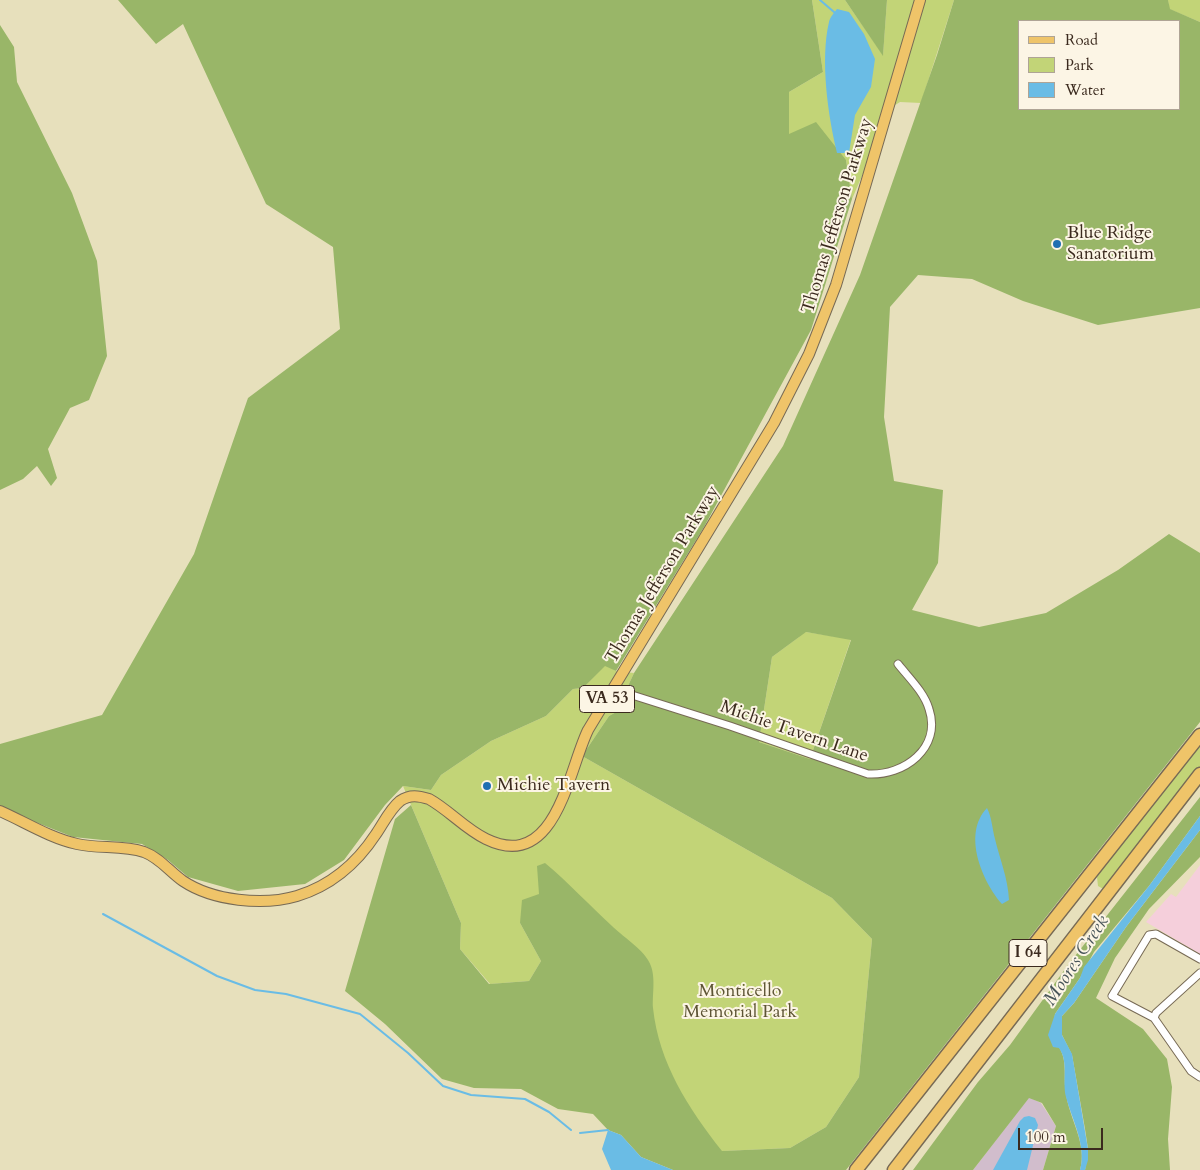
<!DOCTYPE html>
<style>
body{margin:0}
#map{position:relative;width:1200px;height:1170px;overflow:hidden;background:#e7e0bc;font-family:Cardo,serif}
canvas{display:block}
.legend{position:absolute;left:1018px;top:20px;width:162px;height:90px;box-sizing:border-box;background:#fcf5e5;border:1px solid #afa495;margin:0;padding:6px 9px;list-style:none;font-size:15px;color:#3b2a1e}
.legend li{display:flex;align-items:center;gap:10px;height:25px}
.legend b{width:25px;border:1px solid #afa495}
.scale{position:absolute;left:1018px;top:1128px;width:85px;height:22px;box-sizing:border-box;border:2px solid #3b2a1e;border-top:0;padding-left:6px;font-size:15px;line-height:18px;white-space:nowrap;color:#3b2a1e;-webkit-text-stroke:4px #fcf5e5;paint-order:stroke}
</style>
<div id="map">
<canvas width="1200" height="1170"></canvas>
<ul class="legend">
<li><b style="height:6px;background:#efc469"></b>Road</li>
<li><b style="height:14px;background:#c2d477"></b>Park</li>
<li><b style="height:14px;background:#6abce5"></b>Water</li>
</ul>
<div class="scale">100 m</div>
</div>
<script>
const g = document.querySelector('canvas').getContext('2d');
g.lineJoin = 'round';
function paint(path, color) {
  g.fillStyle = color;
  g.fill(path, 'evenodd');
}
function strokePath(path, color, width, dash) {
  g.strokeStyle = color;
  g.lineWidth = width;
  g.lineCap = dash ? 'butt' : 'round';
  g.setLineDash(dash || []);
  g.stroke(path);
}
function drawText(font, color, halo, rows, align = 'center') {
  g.font = font + ' Cardo,serif';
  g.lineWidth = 4;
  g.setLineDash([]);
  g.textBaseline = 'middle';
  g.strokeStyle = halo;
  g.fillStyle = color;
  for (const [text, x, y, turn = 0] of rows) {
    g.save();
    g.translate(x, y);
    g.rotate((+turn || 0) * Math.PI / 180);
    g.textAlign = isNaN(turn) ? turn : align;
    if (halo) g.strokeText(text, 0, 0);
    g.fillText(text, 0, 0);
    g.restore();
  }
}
paint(new Path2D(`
 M1200,865V954L1146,922L1171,894L1176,897Z`), '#f5cfdb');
paint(new Path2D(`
 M1029,1097L1041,1103L1056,1126L1043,1170H973Z`), '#d1bdcc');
paint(new Path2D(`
 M812,0H845L883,55L887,0H954L921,103L900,102L892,107L852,199L846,160L789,134V92L823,72Z
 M1168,0H1200V22L1169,9Z
 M806,632L851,639L810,759L759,742L772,657L799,637L801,633Z
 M605,665L616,671L634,673L627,688L634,702L609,716L582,756L832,898L872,939L859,1077L826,1127L790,1148L722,1151L661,1149L539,894L520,923L541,961L529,981L490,984L460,949L461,923L403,786L431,790L441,775L491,741L546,716L573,689L583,688Z
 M1200,744V769L1105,890L1098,886L1097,877L1106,864Z`), '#c2d477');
paint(new Path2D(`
 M118,0H812L823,72L789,92V134L816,122L846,160L852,199L811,330L704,527L616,671L605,666L583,688L573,689L546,716L491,741L441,775L431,790L403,786L385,805L344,860L305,884L238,891L188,877L168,860L142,844L73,837L0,808V744L102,715L194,554L248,398L340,329L333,247L266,204L183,24L156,44Z
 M845,0H887L883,56Z
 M954,0H1168L1170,9L1200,22V308L1098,325L1023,301L972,279L918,275L890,307L884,417L894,481L943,490L938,563L912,610L979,627L1046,613L1118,570L1169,534L1200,553V722L846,1170H673L641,1157L621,1135L608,1130L593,1114L558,1109L521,1089L474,1088L442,1079L385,1024L345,991L395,819L411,805L461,923L460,949L489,984L529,981L541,961L520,923L522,900L539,894L537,866L545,863C569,883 589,905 612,926C621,935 642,949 648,960C657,974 652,993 653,1008C659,1063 688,1108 722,1151L790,1148L826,1127L859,1077L872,939L832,898L582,756L609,716L634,702L627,688L634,673L783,446L860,275L937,55ZM1019,21H1179V109H1019ZM806,632L851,640L810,759L759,742L772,657Z
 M0,25L14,47L17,82L72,193L97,261L107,356L89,400L70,408L48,449L57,478L51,486L37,466L23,479L0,490Z
 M1200,797V816L1149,886L1094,952L1080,978L1055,1014L1053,1047H1059C1068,1061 1063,1078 1066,1093C1069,1119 1088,1144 1080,1170H1043L1056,1126L1042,1103L1029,1098L973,1170H913L978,1082L1010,1045L1068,965Z
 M1200,830V857L1149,909L1115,958L1096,998L1143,1029L1167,1059L1172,1087L1168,1139L1170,1170H1085L1088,1149L1085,1129L1072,1055L1062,1035V1016L1074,1003L1126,927Z`), '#99b668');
paint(new Path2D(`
 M837,9L849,12L864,34L875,59L871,87L855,115L849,153H837C828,116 820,60 829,22C830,17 834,13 837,9Z
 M987,808C992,818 992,828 995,839C1000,860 1008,878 1009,900L1002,904C982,881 962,834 987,808Z
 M1200,816V830L1126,927L1074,1003L1062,1016V1035L1072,1054L1088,1149V1160L1085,1170H1080C1087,1146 1072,1120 1066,1097C1062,1081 1069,1062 1059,1048L1053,1047L1048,1035L1055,1014L1080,978L1084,967L1149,886Z
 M1029,1116L1035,1118L1038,1125L1027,1170H993L1020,1121L1024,1117Z
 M608,1130L621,1135L641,1157L673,1170H611L602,1149Z`), '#6abce5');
strokePath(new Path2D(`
 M820,0L834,12
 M103,914L217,976L255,990L286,994L360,1014L408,1053L443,1086L471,1095L525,1099L549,1112L571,1130
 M580,1133L608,1130`), '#6abce5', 2);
const minor = new Path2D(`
 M614,687L632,695L730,726L868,774C904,776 942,748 929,709C924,692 909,678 898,664
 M1200,959L1156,934L1149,935L1112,996L1154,1018L1191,1071L1200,1077
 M1154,1018L1156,1013L1200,973`);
const primary = new Path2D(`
 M0,811C25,822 50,838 77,844C98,849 123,845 144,852C160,858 170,872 183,881C213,901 263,906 297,896C330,886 357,863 376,834C383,824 390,809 400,801C410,794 419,796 429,799C449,810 465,829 486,839C556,873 568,771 588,730L774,423L809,354L836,285L920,0`);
const motorway = new Path2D(`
 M856,1170L1200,735
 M894,1170L1200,774`);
strokePath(minor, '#776a55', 9);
strokePath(primary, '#776a55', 12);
strokePath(motorway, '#776a55', 15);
strokePath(minor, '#fff', 7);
strokePath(primary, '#efc469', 10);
strokePath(motorway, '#efc469', 12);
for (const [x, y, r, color] of [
 [1057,244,5,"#1f6fb2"],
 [487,786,5,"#1f6fb2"]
]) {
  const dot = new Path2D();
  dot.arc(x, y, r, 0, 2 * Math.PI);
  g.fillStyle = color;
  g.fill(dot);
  strokePath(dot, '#fcf5e5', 2);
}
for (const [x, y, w] of [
 [607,699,55],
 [1028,953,38]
]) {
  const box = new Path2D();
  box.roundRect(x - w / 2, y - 13.5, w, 27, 4);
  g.fillStyle = '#fcf5e5';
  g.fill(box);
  strokePath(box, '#3b2a1e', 1);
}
drawText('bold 16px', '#3b2a1e', null, [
 ["VA 53",607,699],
 ["I 64",1028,953]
]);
drawText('18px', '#3b2a1e', '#fcf5e5', [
 ["Thomas Jefferson Parkway",838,216,-73],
 ["Thomas Jefferson Parkway",663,575,-59],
 ["Michie Tavern Lane",794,732,19]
]);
drawText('18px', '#3b2a1e', '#fcf5e5', [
 ["Blue Ridge",1067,234],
 ["Sanatorium",1067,255],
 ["Michie Tavern",497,786]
], 'left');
drawText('18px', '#5d5434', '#fcf5e5', [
 ["Monticello",740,992],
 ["Memorial Park",740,1013]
]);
drawText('italic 19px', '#49565a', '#fcf5e5', [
 ["Moores Creek",1077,961,-57]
]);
</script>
